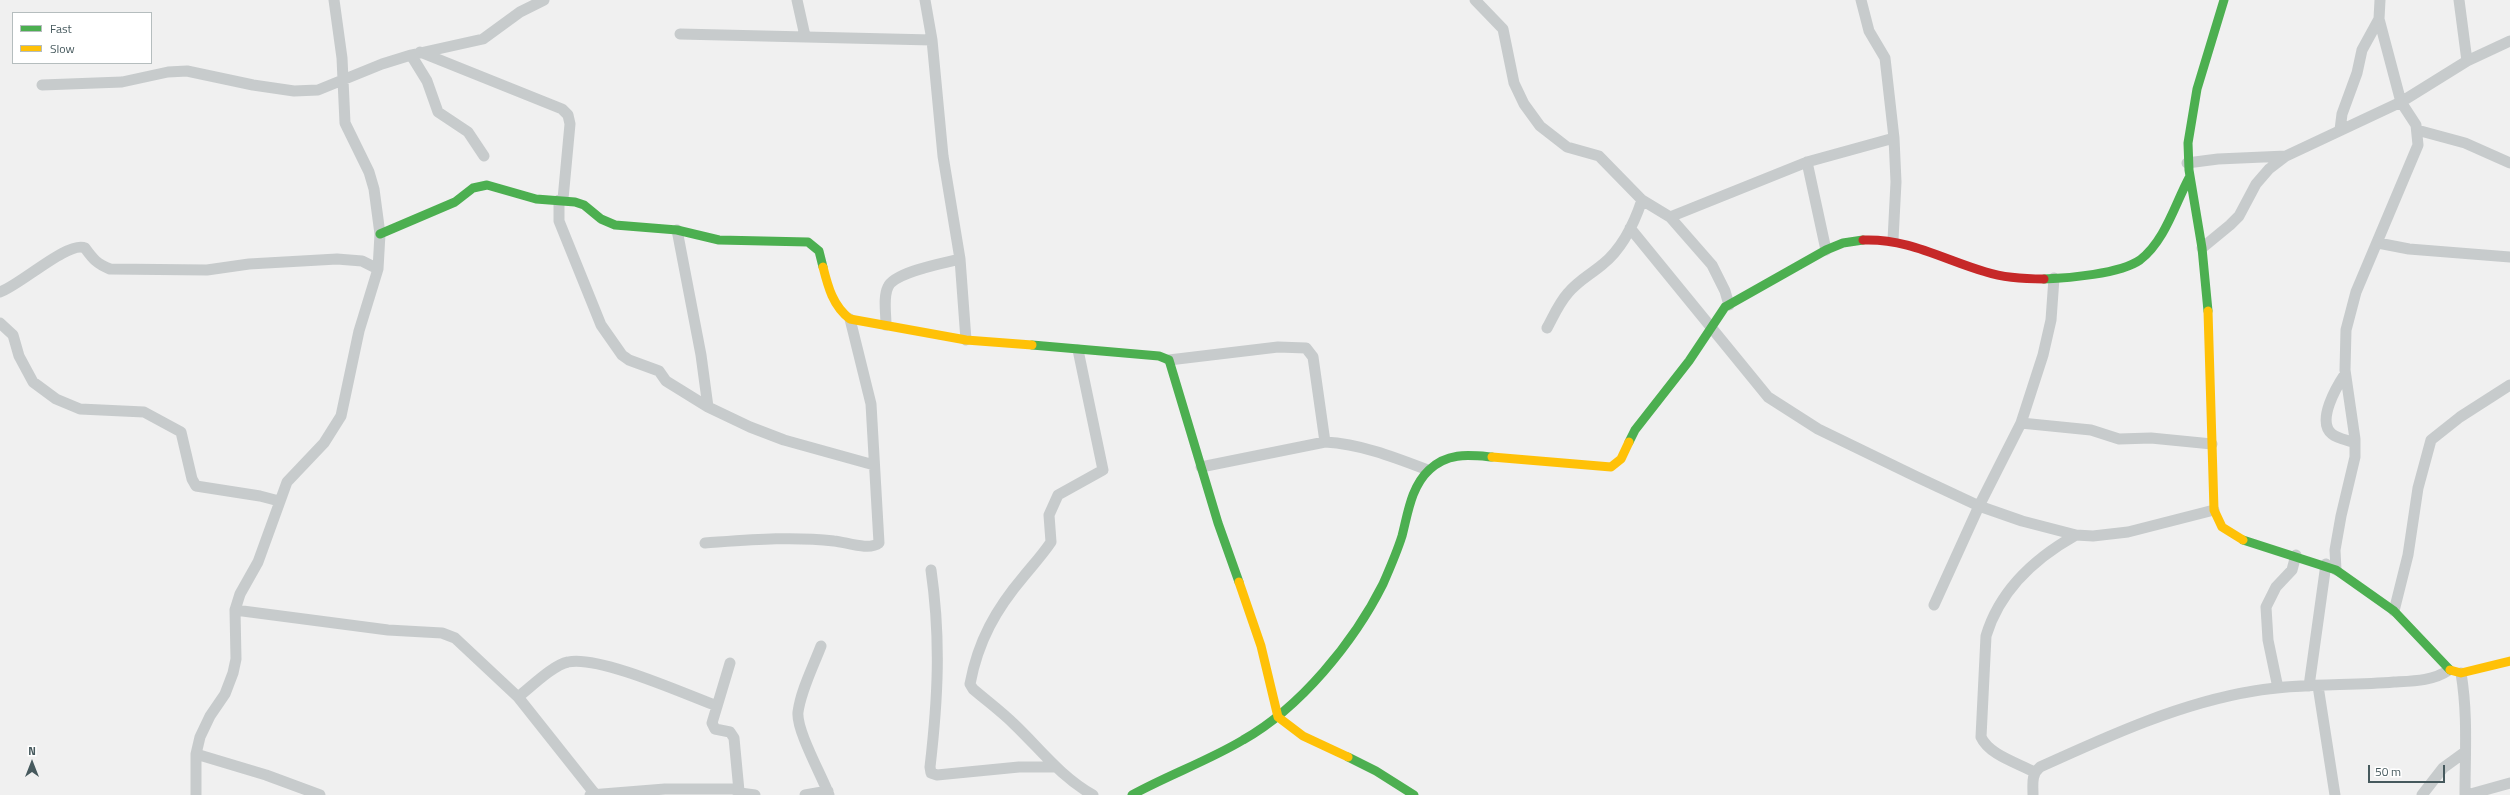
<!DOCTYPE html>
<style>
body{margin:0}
#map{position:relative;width:2510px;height:795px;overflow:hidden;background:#f0f0f0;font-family:"Titillium Web",sans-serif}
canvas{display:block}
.legend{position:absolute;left:12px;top:12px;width:140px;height:52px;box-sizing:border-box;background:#fff;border:1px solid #b5bdbe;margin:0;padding:5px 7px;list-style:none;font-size:12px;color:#46595d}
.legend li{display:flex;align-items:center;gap:8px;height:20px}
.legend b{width:20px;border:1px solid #b5bdbe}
.north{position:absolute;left:12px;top:743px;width:40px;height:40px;-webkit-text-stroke:3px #fff;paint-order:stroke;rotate:0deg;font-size:11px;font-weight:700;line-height:16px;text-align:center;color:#46595d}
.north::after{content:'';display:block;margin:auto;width:14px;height:18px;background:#46595d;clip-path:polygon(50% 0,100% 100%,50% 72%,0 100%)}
.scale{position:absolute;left:2368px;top:765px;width:77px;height:18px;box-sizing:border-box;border:2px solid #46595d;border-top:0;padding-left:5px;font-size:12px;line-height:14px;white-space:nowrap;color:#46595d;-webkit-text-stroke:3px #fff;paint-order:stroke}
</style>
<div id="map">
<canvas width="2510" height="795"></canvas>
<ul class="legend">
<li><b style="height:5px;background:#4caf50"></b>Fast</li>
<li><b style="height:5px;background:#ffc107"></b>Slow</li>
</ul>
<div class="north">N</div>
<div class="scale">50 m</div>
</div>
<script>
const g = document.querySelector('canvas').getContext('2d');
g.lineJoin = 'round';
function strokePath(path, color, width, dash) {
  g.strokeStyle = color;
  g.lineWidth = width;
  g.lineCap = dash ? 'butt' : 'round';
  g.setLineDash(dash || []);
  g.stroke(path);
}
strokePath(new Path2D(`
 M797,0L805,36
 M925,0L932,40L943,156L960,259L966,340
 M1475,0L1503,29L1514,83L1524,104L1540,126L1567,147L1599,156L1642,200L1670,217L1712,265L1725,291L1729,305
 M1861,0L1869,31L1885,58L1894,138L1896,182L1893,240
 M2459,0L2467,61
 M680,34L932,40
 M420,52L562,109L568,115L570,124L563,199
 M411,55L427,81L438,112L468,132L484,156
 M42,85L122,82L168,72L187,71L253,85L294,91L318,90L382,64L411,55L483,39L520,12L544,0
 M2340,130L2342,114L2357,73L2362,50L2379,19
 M2417,130L2465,143L2510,163
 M1807,162L1826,250
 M2187,163L2218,159L2286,156L2401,102L2467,61L2510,41
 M559,200V221L601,325L622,355L629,360L659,371L666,381L708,407L750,427L784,440L874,465
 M1670,217L1807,162L1894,138
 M1630,228L1768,397L1818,429L1917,477L1979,506L2022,521L2076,535L2093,536L2128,532L2214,510
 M677,230L701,355L708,407
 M2378,243L2409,249L2510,257
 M2202,248L2230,225L2239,216L2256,184L2269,169L2286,156
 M0,292C19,286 69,240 85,248C93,259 97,264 110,269L207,270L249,264L337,259L362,261L378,269
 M0,323L13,335L19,356L33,382L56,399L80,409L144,412L181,432L192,479L196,486L260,496L279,501
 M886,325C886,313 883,297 888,287C894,272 944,263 960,259
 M1547,328C1553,317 1559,303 1568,293C1579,280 1590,275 1603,264C1623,248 1634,224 1642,200
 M1078,350L1103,470L1058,495L1049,515L1051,542C1043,554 1033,565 1024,576C996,609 978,641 970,684L973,689C987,701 1002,712 1015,725C1041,750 1061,777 1093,795
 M1169,360L1278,347L1306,348L1313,357L1325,442
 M2345,374C2337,386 2316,421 2332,434C2338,439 2348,440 2355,443
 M2021,423L2091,430L2119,439L2151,438L2212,444
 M1201,467L1325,442C1361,444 1394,457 1428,470
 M705,543C748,540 791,536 834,541C846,542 869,551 879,543L871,404L850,319
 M931,570C941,639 938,698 930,767L931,773L937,775L1019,767H1056
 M2336,570L2335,550L2341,516L2355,457V439L2345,370L2346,330L2356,292L2418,145L2416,125L2401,102L2379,19L2380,0
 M1934,605L1979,506L2021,423L2043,355L2051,320L2054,278
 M235,610L388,630L442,633L455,638L518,697L595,794
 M2394,611L2408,555L2418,488L2431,440L2460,417L2510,385
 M821,646C813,667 801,690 798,712C796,730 822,776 829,795
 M730,663L712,723L715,729L730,732L734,738L739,791
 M2461,673C2468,715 2465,753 2465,795
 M2309,686L2326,564
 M2318,686L2335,795
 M2278,688L2268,640L2266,607L2276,587L2292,570L2296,555
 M518,697C531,687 553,665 568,662C598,655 685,694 717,706
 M196,754L266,775L320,795
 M2034,772C2018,763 1989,755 1981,737L1986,636C2000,589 2035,558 2076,535
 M740,793L755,795
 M196,795V754L200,737L210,716L225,694L233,673L236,659L235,610L240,594L258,562L287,482L324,443L341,416L359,331L378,269L380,234L374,189L369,172L345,123L342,58L334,0
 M590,795L665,789H733L739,791L740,795
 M805,795L828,791
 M2033,795C2033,783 2031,775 2040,767C2108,736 2180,703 2254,691C2300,683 2348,686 2394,682C2413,681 2433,681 2449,670
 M2422,795L2443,768L2465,752
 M2467,795L2510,783`), '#c7cbcc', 11);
strokePath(new Path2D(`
 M380,234L455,202L473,188L487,185L536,199L575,202L584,205L601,219L615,225L677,230L719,240L808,242L819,251L823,267
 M2044,279C2068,278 2120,274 2140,260C2165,241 2175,204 2189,178
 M2208,311L2202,248L2189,170L2188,143L2197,89L2224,0
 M1032,345L1159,356L1169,360L1218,523L1239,582
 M1629,442L1635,430L1689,361L1725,307L1826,250L1843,243L1863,240
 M2243,540L2336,570L2394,611L2450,670
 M1348,757L1376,771L1414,795
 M1132,795C1168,775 1208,761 1243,740C1300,708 1354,642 1383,584C1390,568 1397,552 1402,536C1408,513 1411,487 1429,470C1448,452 1469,455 1492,457`), '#4caf50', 9);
strokePath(new Path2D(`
 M823,267C828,287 833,306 850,319L966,340L1032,345
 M2208,311L2214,510L2222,527L2243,540
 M1492,457L1611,467L1621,459L1629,442
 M1239,582L1261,646L1278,717L1303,736L1348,757
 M2450,670L2461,673L2510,661`), '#ffc107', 9);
strokePath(new Path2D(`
 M1863,240C1908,238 1944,260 1986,272C2005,278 2024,279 2044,279`), '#c62828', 9);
</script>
